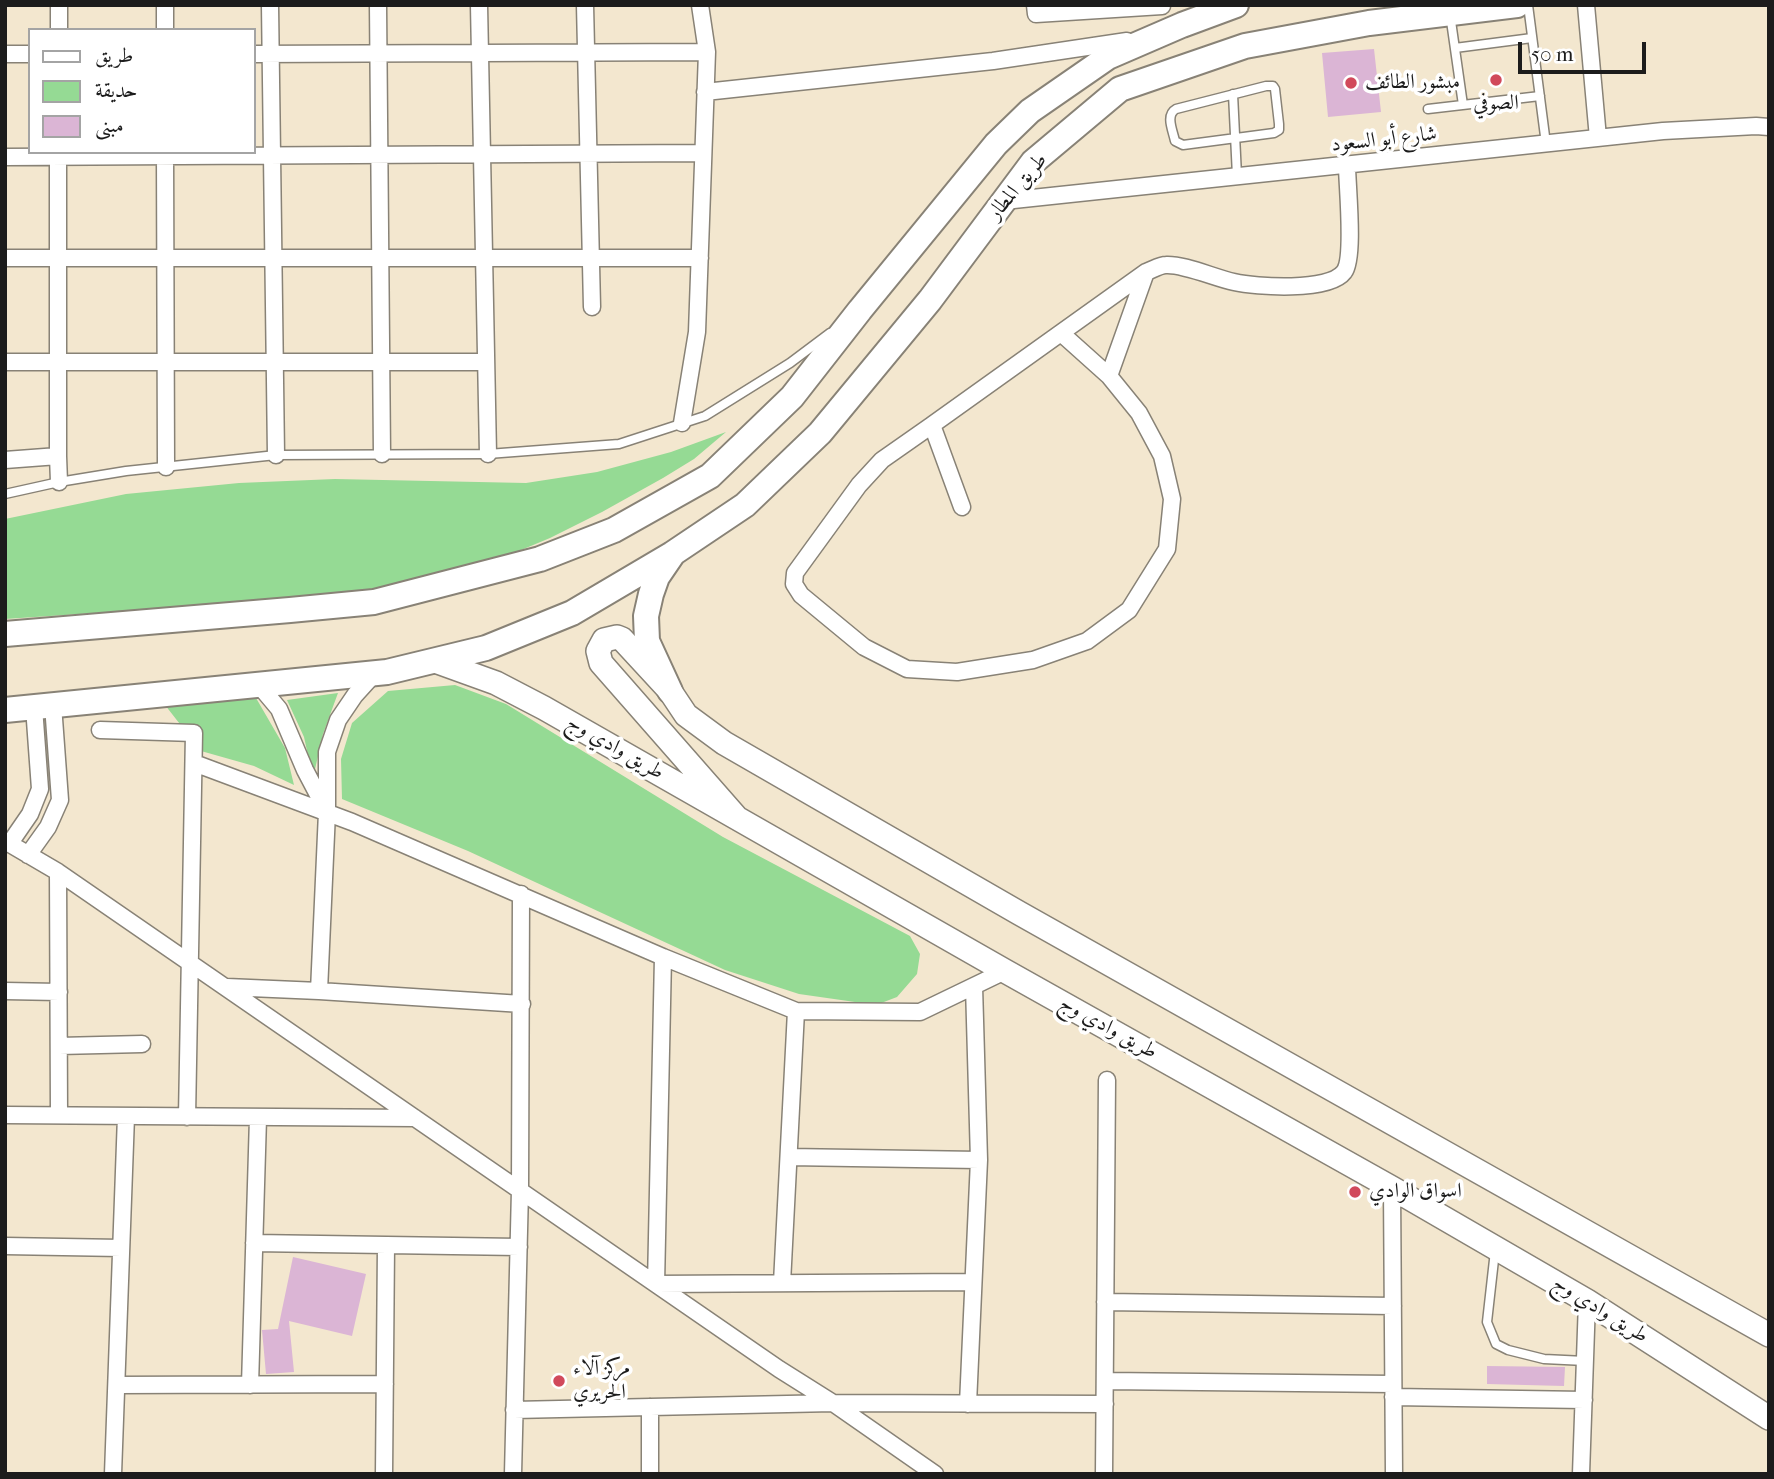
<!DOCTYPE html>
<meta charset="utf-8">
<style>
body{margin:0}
#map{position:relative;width:1774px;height:1479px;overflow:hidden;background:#f3e7cf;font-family:"IM FELL French Canon",Amiri,serif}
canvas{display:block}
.frame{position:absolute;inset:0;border:7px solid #1c1c1c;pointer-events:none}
.legend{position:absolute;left:28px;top:28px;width:228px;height:126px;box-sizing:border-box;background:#fff;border:2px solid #a4a4a4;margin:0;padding:9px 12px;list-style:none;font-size:21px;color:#1c1c1c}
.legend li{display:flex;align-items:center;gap:14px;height:35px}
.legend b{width:35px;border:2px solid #a4a4a4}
.scale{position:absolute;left:1518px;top:42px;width:128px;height:32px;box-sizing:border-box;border:4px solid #1c1c1c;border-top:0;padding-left:9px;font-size:21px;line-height:24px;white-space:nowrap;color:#1c1c1c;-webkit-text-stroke:5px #fff;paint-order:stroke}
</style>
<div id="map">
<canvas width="1774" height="1479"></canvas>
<div class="frame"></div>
<ul class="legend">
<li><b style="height:9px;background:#fff"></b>طريق</li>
<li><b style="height:19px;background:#95da94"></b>حديقة</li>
<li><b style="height:19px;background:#dbb5d5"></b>مبنى</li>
</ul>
<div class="scale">50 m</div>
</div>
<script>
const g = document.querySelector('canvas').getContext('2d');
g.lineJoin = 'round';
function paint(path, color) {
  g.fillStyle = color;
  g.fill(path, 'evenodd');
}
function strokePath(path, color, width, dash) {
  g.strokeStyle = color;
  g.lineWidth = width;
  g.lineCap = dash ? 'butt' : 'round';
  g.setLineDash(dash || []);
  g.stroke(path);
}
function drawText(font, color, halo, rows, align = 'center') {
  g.font = font + ' "IM FELL French Canon",Amiri,serif';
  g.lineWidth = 7;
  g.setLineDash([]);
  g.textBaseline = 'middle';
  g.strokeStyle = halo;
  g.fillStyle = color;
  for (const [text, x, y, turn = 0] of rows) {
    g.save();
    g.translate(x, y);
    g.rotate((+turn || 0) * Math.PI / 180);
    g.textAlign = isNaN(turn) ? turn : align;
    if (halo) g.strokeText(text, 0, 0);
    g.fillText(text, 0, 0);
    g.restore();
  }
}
paint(new Path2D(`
 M726,432L694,459L663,478L602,512L550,538L502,558L391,588L200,606L5,619V519L126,494L239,483L335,479L526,483L597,472L671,452Z
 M455,685L506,704L723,837L910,936L920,954L917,974L897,997L876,1005L799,994L725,970L468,851L342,799L341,759L352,723L388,691Z
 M338,693L323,734L313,778L304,737L287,700Z
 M256,698L285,748L294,785L254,766L201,751L165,705Z`), '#95da94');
paint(new Path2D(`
 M1374,49L1381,112L1328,117L1322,53Z
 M293,1257L366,1274L352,1336L289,1321L294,1372L266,1374L262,1330L278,1329Z
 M1487,1366L1565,1367L1564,1386L1487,1384Z`), '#dbb5d5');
const lane = new Path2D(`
 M1528,5L1546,144
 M1450,14L1463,105
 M1455,48L1532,38
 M1266,86H1273L1275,89L1279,124V130L1274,133L1183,145L1175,141C1173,131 1165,115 1176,109Z
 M1233,94L1237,176
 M1428,109L1540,96
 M5,494L59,482L126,471L276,455L488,454L619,444L705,416L790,363L830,333
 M1495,1251L1487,1322L1496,1344L1508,1350L1544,1359L1585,1361`);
const street = new Path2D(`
 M165,5V30
 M270,5L276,455
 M378,5L382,454
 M479,5L488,454
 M585,5L592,307
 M1035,5L1036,14L1162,6
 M1586,5L1598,138
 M59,30V5
 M5,54H30
 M254,54L707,52
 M705,92L993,61L1127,41
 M58,152V456L59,482
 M165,152L166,467
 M5,157L703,153
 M1004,201L1663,131L1756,126L1769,127
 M5,258H700
 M5,362H486
 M1109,376L1146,272
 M682,423L697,332L707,52L700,5
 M932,425L882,460L859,485L795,573L794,584L801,595L864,647L907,669L957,672L1033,660L1087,641L1129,610L1167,549L1172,499L1162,456L1139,413L1109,376L1061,333
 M5,460L58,456
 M962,507L932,425L1146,272C1152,270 1160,265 1166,265C1184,264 1215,278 1234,282C1256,287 1329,292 1344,272C1355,258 1347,185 1347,165
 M258,684L279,709L305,770L326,810
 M100,730L194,733L187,1117
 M194,763L352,822L663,957L796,1011L920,1012L1005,971
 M5,841L58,872L779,1369L833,1403L935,1474
 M10,843L30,814L40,789L34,707
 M28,855L48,827L60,800L53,705
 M58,872L59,1115
 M663,957L656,1284L973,1282
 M227,987L319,991L522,1004
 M5,991L59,992
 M319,991L327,812V752L338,720L355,695L375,673
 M59,1046L142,1044
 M5,1115L415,1118
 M789,1157L979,1160
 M1392,1188L1394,1474
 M254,1243L519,1247
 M5,1246L121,1248
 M782,1283L796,1011
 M1105,1302L1393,1306
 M1105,1381L1393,1384
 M117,1385L385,1384
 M250,1385L258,1118
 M1393,1397L1584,1400
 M968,1404L979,1160L974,986
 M650,1407V1474
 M514,1410L833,1403L1105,1404
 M113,1474L126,1116
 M384,1474L386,1245
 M513,1474L520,1190L521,894
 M1104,1474L1107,1080
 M1581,1474L1587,1301`);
const secondary = new Path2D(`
 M435,661L496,683L544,708L1005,971L1392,1188L1587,1301L1769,1418
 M737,818L601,663L598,651L604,640L617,637L622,639L670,691L686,715L724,743L1019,913L1769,1335`);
const primary = new Path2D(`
 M5,634L290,610L374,602L540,559L614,530L710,476L792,397L860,310L996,144L1030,111L1108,57L1182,25L1236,5
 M670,691L647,641L646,616L651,594L657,577L672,555
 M5,710L387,672L486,648L572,613L672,554L745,505L820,433L930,300L1033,162L1120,89L1245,46L1369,23L1517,5`);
strokePath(lane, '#888276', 11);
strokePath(street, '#888276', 19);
strokePath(secondary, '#888276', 26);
strokePath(primary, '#888276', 28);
strokePath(lane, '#fff', 8);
strokePath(street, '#fff', 16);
strokePath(secondary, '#fff', 23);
strokePath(primary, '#fff', 24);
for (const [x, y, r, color] of [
 [1496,80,7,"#d1495b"],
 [1351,83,7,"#d1495b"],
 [1355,1192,7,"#d1495b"],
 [559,1381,7,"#d1495b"]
]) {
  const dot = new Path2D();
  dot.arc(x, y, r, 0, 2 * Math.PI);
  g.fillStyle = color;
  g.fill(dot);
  strokePath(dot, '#fff', 2.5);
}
drawText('21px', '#1c1c1c', '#fff', [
 ["مبشور الطائف",1365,83],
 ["الصوفي",1496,104,"center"],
 ["اسواق الوادي",1369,1192],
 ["مركز آلاء",573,1369],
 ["الحريري",573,1393]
], 'left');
drawText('21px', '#1c1c1c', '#fff', [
 ["شارع أبو السعود",1384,140,-6],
 ["طريق المطار",1018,187,-50],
 ["طريق وادي وج",615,748,30],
 ["طريق وادي وج",1108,1028,29],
 ["طريق وادي وج",1600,1310,32]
]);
</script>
